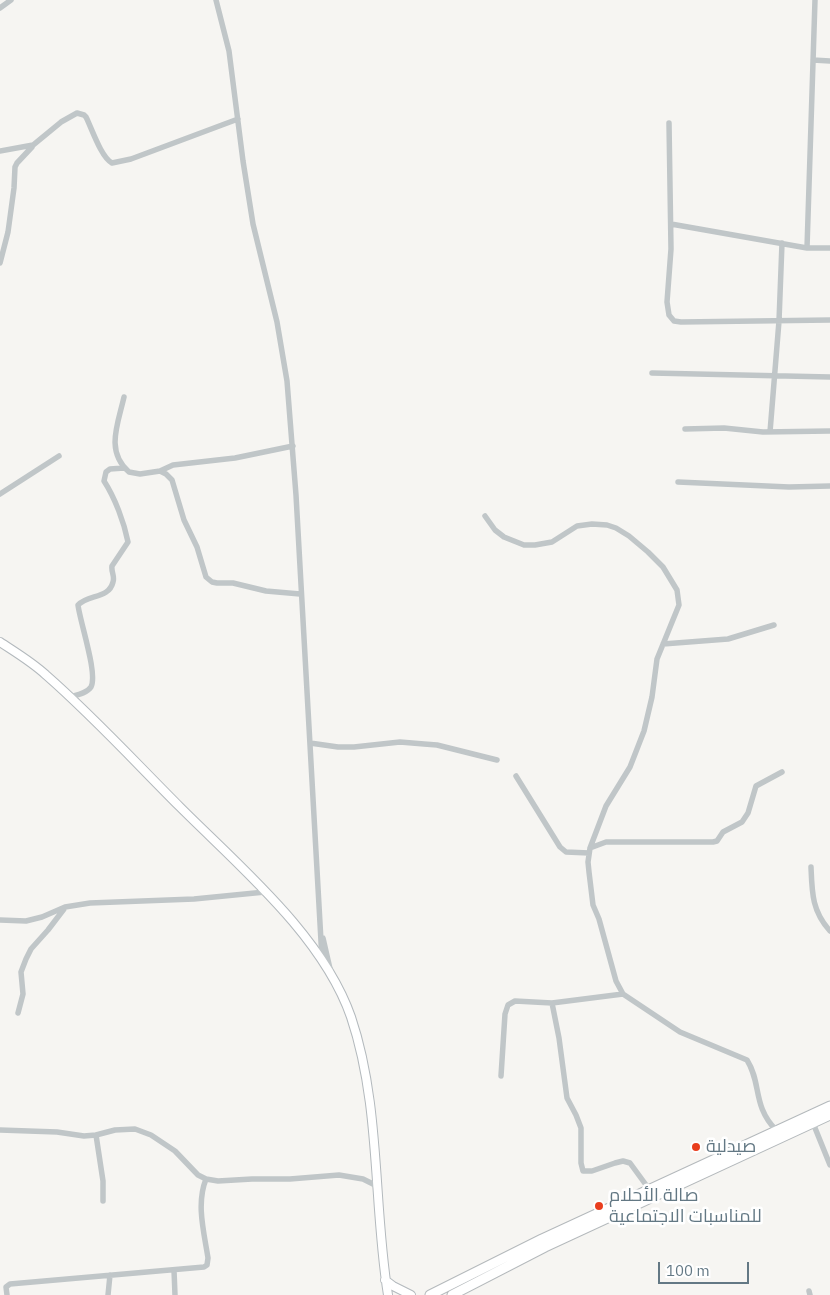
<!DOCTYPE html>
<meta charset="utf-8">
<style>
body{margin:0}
#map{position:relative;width:830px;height:1295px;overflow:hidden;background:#f6f5f2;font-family:"IBM Plex Sans",sans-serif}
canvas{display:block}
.scale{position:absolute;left:658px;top:1262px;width:91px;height:22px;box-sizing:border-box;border:2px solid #637884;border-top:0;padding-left:6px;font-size:15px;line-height:18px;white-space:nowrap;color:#637884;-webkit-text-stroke:4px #fff;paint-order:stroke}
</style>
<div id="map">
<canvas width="830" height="1295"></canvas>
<div class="scale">100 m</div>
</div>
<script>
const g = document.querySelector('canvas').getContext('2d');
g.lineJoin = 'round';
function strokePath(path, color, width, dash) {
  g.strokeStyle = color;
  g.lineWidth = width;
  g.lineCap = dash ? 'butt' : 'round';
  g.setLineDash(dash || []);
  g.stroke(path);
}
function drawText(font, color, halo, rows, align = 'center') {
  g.font = font + ' "IBM Plex Sans",Cairo,sans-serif';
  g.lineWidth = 5;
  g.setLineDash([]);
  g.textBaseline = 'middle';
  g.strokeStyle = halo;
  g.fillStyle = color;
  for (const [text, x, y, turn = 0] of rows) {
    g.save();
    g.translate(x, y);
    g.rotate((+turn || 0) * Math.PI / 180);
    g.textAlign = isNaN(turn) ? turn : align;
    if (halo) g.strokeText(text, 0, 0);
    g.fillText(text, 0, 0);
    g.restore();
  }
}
const secondary = new Path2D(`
 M0,642C15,652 32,662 46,675C93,716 135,762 180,807C240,867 323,936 351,1017C381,1106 373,1203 388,1295
 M385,1280L393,1286L411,1295`);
const primary = new Path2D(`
 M430,1295L542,1239L830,1106
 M452,1295L545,1247L830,1115`);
strokePath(secondary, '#b3b9bd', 10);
strokePath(primary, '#b4b9bc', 11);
strokePath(new Path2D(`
 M216,0L229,51L243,161L253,224L277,322L287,381L296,495L322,959
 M0,8L11,0
 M813,60L830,61
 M669,123L671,249L667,302L669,315L674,321L681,322L830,320
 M0,151L33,145L61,122L77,113L84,115L86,117C92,129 101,157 112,163L131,159L238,119
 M671,224L807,248H830
 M807,248L815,0
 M0,263L8,232L14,188L15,167L17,163L32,147
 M652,373L830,377
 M124,397C118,424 105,451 129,472L140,474L160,471L173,465L235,458L293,446
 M685,429L724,428L763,432L830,431
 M770,432L779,321L782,243
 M160,471L166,474L172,480L184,520L197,547L206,577L212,582L217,583H233L266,591L300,594
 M678,482L789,487L830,486
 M0,494L59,456
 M485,516L495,530L504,537L524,545H535L552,542L577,526L592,524L607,525L616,528L629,536L648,552L663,567L677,590L679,605L657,659L652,697L644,731L630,767L606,806L590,848L588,862L589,872L593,905L599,919L616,981L623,994L680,1032L747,1060C762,1084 752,1105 776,1130
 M663,644L728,639L774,625
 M70,697C77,695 87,693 91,687C98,674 80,622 78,605C88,594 109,599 113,582C115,576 111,572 112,566L128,542C124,522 115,498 104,481L106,472L110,469L124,468
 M310,743L338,747H354L400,742L424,744L437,745L497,760
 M516,776L560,847L566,852L589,853
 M590,848L606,842H713L717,841L723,832L742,822L748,813L756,786L782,772
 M811,867C812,893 812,911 830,931
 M0,920L26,921L42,917L65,907L90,903L194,899L265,892
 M323,938L331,973
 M552,1003L559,1038L567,1098L576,1115L581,1128V1163L583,1171H592L615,1163L623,1161L630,1163L649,1189
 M18,1013L23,994L21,972L26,959L31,949L48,930L64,909
 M501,1076L505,1014L508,1005L515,1001L552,1003L623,994
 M813,1123L830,1165
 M0,1130L57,1132L84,1136L96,1135
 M103,1201V1181L96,1135L115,1130L135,1129L151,1135L175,1151L198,1175L206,1179L218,1181L252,1179H290L339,1175L363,1179L377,1186
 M174,1270L175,1295
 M809,1291L810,1295
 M7,1295L6,1287L10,1284L204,1267L207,1265L208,1258C204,1232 196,1204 206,1179
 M108,1295L110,1275`), '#c0c6c8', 5.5);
strokePath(secondary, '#fff', 8);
strokePath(primary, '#fff', 9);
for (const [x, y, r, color] of [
 [696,1147,5,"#e93e1e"],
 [599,1206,5,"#e93e1e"]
]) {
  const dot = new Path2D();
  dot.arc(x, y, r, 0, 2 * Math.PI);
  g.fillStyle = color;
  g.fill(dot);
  strokePath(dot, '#fff', 2);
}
drawText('18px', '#637884', '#fff', [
 ["صيدلية",706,1147],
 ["صالة الأحلام",609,1196],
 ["للمناسبات الاجتماعية",609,1217]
], 'left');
</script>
